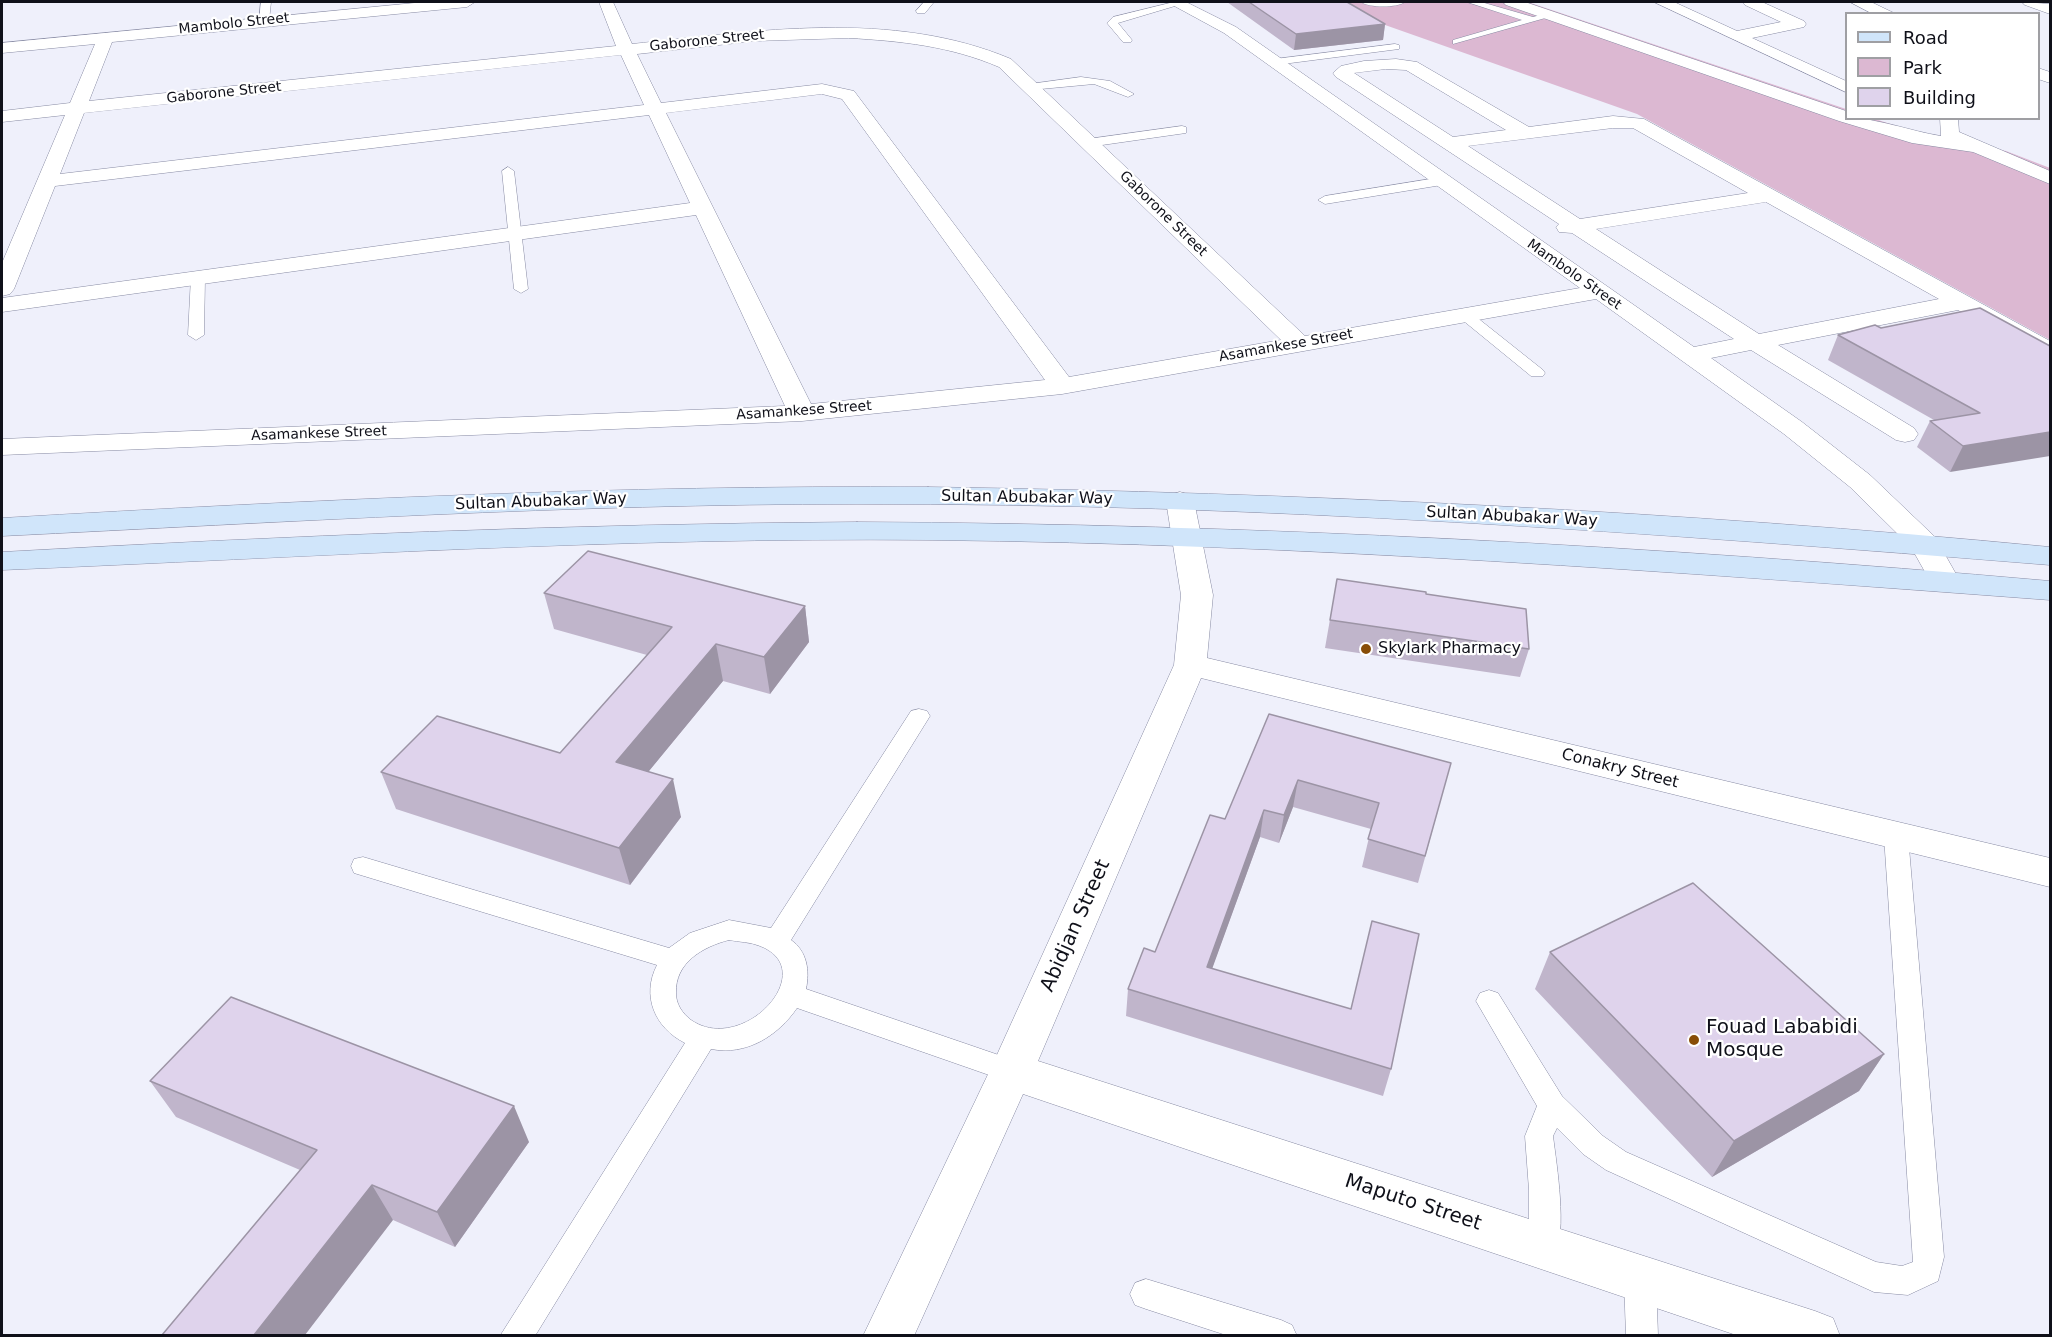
<!DOCTYPE html>
<style>
body{margin:0}
#map{position:relative;width:2052px;height:1337px;overflow:hidden;background:#eff0fb;font-family:"DejaVu Sans",sans-serif}
canvas{display:block}
.frame{position:absolute;inset:0;border:3px solid #0f1019;pointer-events:none}
.legend{position:absolute;left:1845px;top:12px;width:195px;height:108px;box-sizing:border-box;background:#fff;border:2px solid #9f9fa3;margin:0;padding:8px 10px;list-style:none;font-size:18px;color:#0f1019}
.legend li{display:flex;align-items:center;gap:12px;height:30px}
.legend b{width:30px;border:2px solid #9f9fa3}
</style>
<div id="map">
<canvas width="2052" height="1337"></canvas>
<div class="frame"></div>
<ul class="legend">
<li><b style="height:8px;background:#d0e5fa"></b>Road</li>
<li><b style="height:16px;background:#dcb8d2"></b>Park</li>
<li><b style="height:16px;background:#dfd3ec"></b>Building</li>
</ul>
</div>
<script>
const g = document.querySelector('canvas').getContext('2d');
g.lineJoin = 'round';
function paint(path, color) {
  g.fillStyle = color;
  g.fill(path, 'evenodd');
}
function strokePath(path, color, width, dash) {
  g.strokeStyle = color;
  g.lineWidth = width;
  g.lineCap = dash ? 'butt' : 'round';
  g.setLineDash(dash || []);
  g.stroke(path);
}
function drawText(font, color, halo, rows, align = 'center') {
  g.font = font + ' "DejaVu Sans",sans-serif';
  g.lineWidth = 4.5;
  g.setLineDash([]);
  g.textBaseline = 'middle';
  g.strokeStyle = halo;
  g.fillStyle = color;
  for (const [text, x, y, turn = 0] of rows) {
    g.save();
    g.translate(x, y);
    g.rotate((+turn || 0) * Math.PI / 180);
    g.textAlign = isNaN(turn) ? turn : align;
    if (halo) g.strokeText(text, 0, 0);
    g.fillText(text, 0, 0);
    g.restore();
  }
}
paint(new Path2D(`
 M1320,2H1528L1846,109V118L1875,119L1912,131L2006,151L2050,168V340L1637,114Z`), '#dcb8d2');
const service = new Path2D(`
 M261,2H271L269,21L264,24L259,21Z
 M924,2H934L925,13H917L916,11Z
 M1174,2L1185,3L1118,23L1132,40L1131,42H1123L1107,23L1113,17Z
 M1361,2H1405C1397,8 1369,8 1361,2Z
 M1467,2H1481L1533,17L1551,12L1556,15L1453,44V40L1522,20Z
 M1395,44L1399,45V49L1275,65L1270,62L1275,59Z
 M1081,77L1110,81L1134,94L1128,97L1094,84L1030,90L1024,87L1030,84Z
 M1182,126L1186,127V133L1088,147L1082,143L1088,139Z
 M508,167L514,171L528,289L521,293L514,289L502,171Z
 M1443,177L1449,181L1448,184L1325,204L1318,200L1325,196Z
 M198,273L205,277L204,335L196,340L188,335L191,277Z
 M1465,310L1470,312L1543,370L1545,373L1543,376H1531L1460,318L1457,315Z
 M919,709L927,711L930,716L791,940C807,951 810,971 806,989L1022,1063L1026,1071L1022,1079L1012,1083L797,1008C778,1036 746,1056 711,1049L535,1336H500L685,1043C655,1028 641,996 657,965L354,873L351,866L354,859L363,857L669,948L690,933L729,920L771,928L911,711ZM729,940C739,942 751,942 760,946C822,970 743,1056 691,1020C682,1013 676,1004 676,993C675,963 702,947 729,940Z
 M1896,827L1904,830L1908,836L1944,1257L1938,1281L1908,1295L1874,1292L1606,1170L1583,1154L1557,1128L1553,1136C1557,1167 1567,1230 1555,1257L1544,1262L1533,1257L1529,1247V1190L1525,1136L1537,1106L1476,1001L1480,993L1489,990L1498,993L1562,1096L1603,1136L1626,1152L1876,1262L1902,1266L1913,1262L1884,836L1888,830Z
 M1640,1263L1651,1267L1656,1278L1658,1336H1626L1624,1278L1629,1267Z
 M1146,1279L1281,1320L1292,1325L1297,1336H1229L1146,1309L1135,1305L1130,1294L1135,1283Z`);
const minor = new Path2D(`
 M425,2H475L467,7L112,42L89,101L616,46L599,2H613L632,44C757,31 892,9 1011,59L1305,336L1580,288L1224,33L1167,2H1186L1236,27L1694,347L1734,339L1572,233L1559,232L1556,227L1559,224L1336,77L1333,73L1341,66L1364,61L1396,59L1417,62L1529,127L1613,116L1644,119L2050,341V358L2041,356L1958,310L1778,345L1914,428L1918,434L1914,440L1905,442L1896,440L1751,350L1711,358L1802,422L1870,475L1935,537L1960,581L1956,588L1945,590L1934,588L1911,547L1850,487L1784,434L1596,299L1062,394L802,421L2,455V439L785,406L696,215L2,312V298L690,203L649,115L55,186L14,289L10,294L2,296V263L65,115L2,122V111L70,103L95,44L2,53V43ZM849,38C901,41 950,46 999,67L1281,340L1069,377L854,91L822,84L661,103L637,54L755,41ZM621,55L644,105L60,174L84,113ZM1386,69L1406,70L1506,130L1453,137L1354,73ZM822,94L842,99L1045,380L811,404L666,113ZM1613,128H1633L1748,193L1580,219L1468,146ZM1766,202L1939,299L1759,334L1596,229Z
 M1503,2H1525L1846,111V118C1879,118 1909,131 1941,136L1940,118H1958L1959,132L2050,171V184L1973,152L1912,143L1839,121L1506,5Z
 M1654,2H1674L1737,31L1781,22L1745,5L1743,2H1762L1804,21L1806,24L1804,27L1752,38L1846,81V92Z
 M1850,2H1871L1896,14H1873Z
 M2022,2L2050,4V14L2025,5Z
 M2038,68L2050,72V83L2038,79Z
 M1180,492L1190,495L1194,501L1213,595L1207,658L2050,858V887L1201,678L1038,1061L1815,1311L1833,1318L1840,1336H1739L1023,1094L914,1336H863L991,1068L1174,665L1181,595L1166,501L1170,495Z`);
const secondary = new Path2D(`
 M928,487C1302,493 1678,511 2050,547V565C1654,533 1255,503 856,504C571,504 287,522 2,536V518C310,500 619,485 928,487Z
 M857,522C1255,524 1654,546 2050,581V600C1677,572 1304,544 929,540C619,537 311,557 2,570V552C287,536 572,524 857,522Z`);
strokePath(service, '#878aa3', 1);
strokePath(minor, '#878aa3', 1);
strokePath(secondary, '#878aa3', 1);
paint(service, '#fff');
paint(minor, '#fff');
paint(secondary, '#d0e5fa');
paint(new Path2D(`
 M1227,2H1347L1385,24L1383,40L1294,50Z
 M1881,328L2050,346L1950,472L1917,447L1930,421L1934,420L1828,360L1838,335Z
 M1337,579L1426,594L1529,649L1520,677L1325,648Z
 M544,593L805,606L809,642L770,694L723,681L648,772L681,817L630,885L396,809L381,772L560,753L647,655L554,629Z
 M1269,714L1451,763L1418,883L1362,867L1371,829L1293,807L1279,843L1260,837L1212,968L1391,1069L1383,1096L1126,1016L1128,989L1155,952L1225,819Z
 M1550,952L1884,1054L1859,1091L1712,1177L1535,989Z
 M150,1081L529,1142L455,1247L393,1220L300,1170L176,1117Z`), '#c0b5cb');
paint(new Path2D(`
 M1385,24L1383,40L1294,50L1296,34Z
 M2050,432V456L1950,472L1963,446Z
 M805,606L809,642L770,694L764,657Z
 M716,644L723,681L626,799L616,762Z
 M673,779L681,817L630,885L619,848Z
 M1298,780L1293,807L1279,843L1284,815Z
 M1264,810L1260,837L1203,994L1207,967Z
 M1884,1054L1859,1091L1712,1177L1734,1141Z
 M514,1106L529,1142L455,1247L437,1212Z
 M372,1185L393,1220L305,1335H254Z`), '#9c94a5');
const building = new Path2D(`
 M1249,2H1347L1385,24L1296,34Z
 M1980,308L2050,346V432L1963,446L1930,421L1980,413L1838,335L1875,325L1881,328Z
 M588,551L805,606L764,657L716,644L616,762L673,779L619,848L381,772L437,716L560,753L672,627L544,593Z
 M1337,579L1426,592V594L1526,609L1529,649L1330,620Z
 M1269,714L1451,763L1425,856L1368,839L1379,803L1298,780L1284,815L1264,810L1207,967L1351,1009L1372,921L1419,934L1391,1069L1128,989L1144,948L1155,952L1210,815L1225,819Z
 M1693,883L1884,1054L1734,1141L1550,952Z
 M231,997L514,1106L437,1212L372,1185L254,1335H162L317,1150L150,1081Z`);
paint(building, '#dfd3ec');
strokePath(building, '#9c94a5', 1.5);
for (const [x, y, r, color] of [
 [1366,649,6,"#884d07"],
 [1694,1040,6,"#884d07"]
]) {
  const dot = new Path2D();
  dot.arc(x, y, r, 0, 2 * Math.PI);
  g.fillStyle = color;
  g.fill(dot);
  strokePath(dot, '#fff', 2);
}
drawText('14px', '#0f1019', '#fff', [
 ["Mambolo Street",234,24,-6],
 ["Gaborone Street",707,41,-6],
 ["Gaborone Street",224,93,-6],
 ["Gaborone Street",1163,214,44],
 ["Mambolo Street",1574,275,35],
 ["Asamankese Street",1286,346,-10],
 ["Asamankese Street",804,411,-4],
 ["Asamankese Street",319,434,-2]
]);
drawText('16px', '#0f1019', '#fff', [
 ["Sultan Abubakar Way",1027,498,1],
 ["Sultan Abubakar Way",541,502,-2],
 ["Sultan Abubakar Way",1512,517,3],
 ["Conakry Street",1620,769,14]
]);
drawText('16px', '#0f1019', '#fff', [
 ["Skylark Pharmacy",1378,649]
], 'left');
drawText('20px', '#0f1019', '#fff', [
 ["Abidjan Street",1076,926,-66],
 ["Maputo Street",1413,1203,18]
]);
drawText('20px', '#0f1019', '#fff', [
 ["Fouad Lababidi",1706,1028],
 ["Mosque",1706,1051]
], 'left');
</script>
